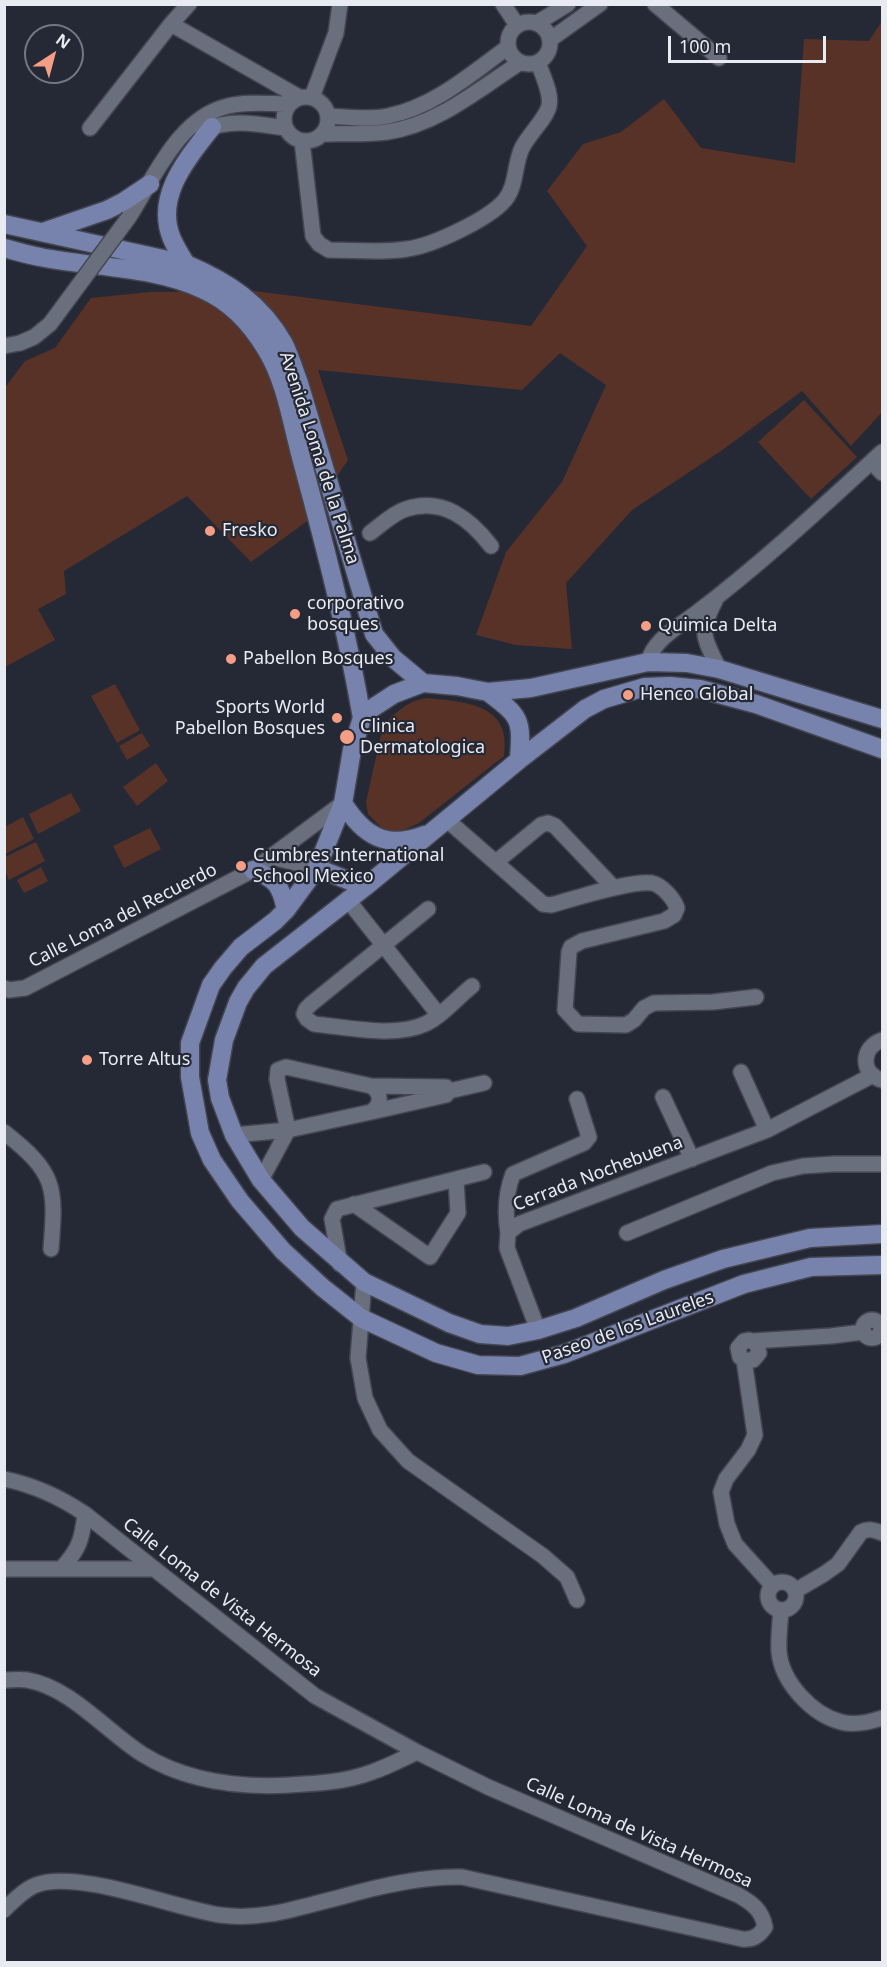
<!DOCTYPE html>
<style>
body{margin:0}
#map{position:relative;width:887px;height:1967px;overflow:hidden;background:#252935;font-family:"Noto Sans",sans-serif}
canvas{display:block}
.frame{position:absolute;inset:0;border:6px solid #e9ebf3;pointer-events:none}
.north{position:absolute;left:24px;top:24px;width:60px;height:60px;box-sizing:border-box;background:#252935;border:2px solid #737781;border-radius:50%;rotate:36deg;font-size:16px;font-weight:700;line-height:24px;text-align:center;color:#e9ebf3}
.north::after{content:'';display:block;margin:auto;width:21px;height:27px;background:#f49e86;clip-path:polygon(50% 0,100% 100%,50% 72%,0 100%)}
.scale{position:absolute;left:668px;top:36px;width:158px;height:27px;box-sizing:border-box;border:3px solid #e9ebf3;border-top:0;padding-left:8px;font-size:18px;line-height:21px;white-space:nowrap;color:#e9ebf3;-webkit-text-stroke:4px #252935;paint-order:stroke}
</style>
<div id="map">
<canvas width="887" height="1967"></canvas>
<div class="frame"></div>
<div class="north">N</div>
<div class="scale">100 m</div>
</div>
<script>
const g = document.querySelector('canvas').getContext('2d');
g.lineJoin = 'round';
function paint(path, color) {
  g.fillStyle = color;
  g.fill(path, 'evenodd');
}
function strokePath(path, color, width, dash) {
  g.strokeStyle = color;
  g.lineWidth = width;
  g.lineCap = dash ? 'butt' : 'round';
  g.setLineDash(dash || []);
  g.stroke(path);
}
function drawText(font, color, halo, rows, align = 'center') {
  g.font = font + ' "Noto Sans",sans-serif';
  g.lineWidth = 4.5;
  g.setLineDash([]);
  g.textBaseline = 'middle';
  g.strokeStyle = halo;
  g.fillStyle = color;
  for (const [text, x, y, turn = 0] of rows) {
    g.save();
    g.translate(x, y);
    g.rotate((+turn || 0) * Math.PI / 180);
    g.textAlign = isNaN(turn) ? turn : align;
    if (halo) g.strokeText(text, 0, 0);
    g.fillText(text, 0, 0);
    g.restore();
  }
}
paint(new Path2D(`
 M882,21V412L851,446L802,391L721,451L632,510L566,583L572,649L516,645L476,635L506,552L562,482L606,385L560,353L522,390L318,370L348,460L306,522L251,562L187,496L64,571L66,594L38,609L55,640L5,667L4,389L25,361L55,348L91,298L150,292L254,291L531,326L587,246L547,191L583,144L621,132L664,99L701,148L795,163L804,39L869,41Z
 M804,400L857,457L811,499L758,442Z
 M115,684L140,730L117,743L91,696Z
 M426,698C465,702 512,703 504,756L419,823L399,832L388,831L382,828L368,814L366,802L382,730L391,717L405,706L414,701Z
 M142,733L150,746L127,760L119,746Z
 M156,763L168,781L137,806L123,787Z
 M71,793L81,811L38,834L29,814Z
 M23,817L34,839L5,854V827Z
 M150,828L161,849L124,868L113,846Z
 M36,842L45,861L9,880L5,870V857Z
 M41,867L48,881L24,893L17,880Z`), '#583227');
const minor = new Path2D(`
 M503,4L517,25
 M655,4L719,58
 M508 43a21 21 0 1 1 42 0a21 21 0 1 1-42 0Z
 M537,23L568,4
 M171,24L299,97
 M551,39L600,4
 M284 119a22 22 0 1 1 44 0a22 22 0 1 1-44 0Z
 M312,97L336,33L340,4
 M328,116C347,117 369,120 388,116C434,107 471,74 508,47
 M90,128L171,24L189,4
 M203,131C229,118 258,124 285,128
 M323,134C344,133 366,135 387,132C437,125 479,89 521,62
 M302,141L313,236L319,244L329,250C355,250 382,253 407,249C432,246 489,219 505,200C517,185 514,165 522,148C528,135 546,119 549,106C552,93 542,75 538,62
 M129,217C154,178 179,117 228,106C248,101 269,104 289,104
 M4,346L20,343
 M872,462L882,473
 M370,533C381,525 393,513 406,509C443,497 470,519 491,546
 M715,601C698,634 704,637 719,669
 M648,662C654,639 677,628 695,614C761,564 821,508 882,452
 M446,819L543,904L551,905C573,899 631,880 652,883C662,885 674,899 677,908L674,915L664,921L582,941L571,947L569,952L565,1010L578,1024L626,1025L634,1020L644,1008L654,1003L713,1002L756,997
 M271,857L317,868
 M496,862L541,825L548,823L555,826L614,888
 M347,899L438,1014
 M428,909L311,1004L306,1009L304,1014L307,1019L314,1024C346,1027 395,1038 425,1024C442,1016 457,998 472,986
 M4,988L9,990L25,988L253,870L343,803
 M882,1040C861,1047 860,1074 882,1080
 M741,1072L767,1130
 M371,1086L446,1087L449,1091L446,1095L371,1112
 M449,1091L484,1083
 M663,1097L692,1159
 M4,1132C56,1173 56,1186 51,1249
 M234,1135L288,1130L371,1112C382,1105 382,1093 371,1086L286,1067L278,1070L277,1079L288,1130L261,1180
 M354,1204L430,1257L458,1213L456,1180
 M508,1233C505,1214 506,1192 513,1174L584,1143L589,1137L577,1099
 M627,1233L772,1173L803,1166L834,1164H882
 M340,1264L332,1219L337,1209L484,1172
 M364,1282L358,1358L365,1398L380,1430L408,1461L543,1556L567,1577L577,1600
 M863 1329a9 9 0 1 1 18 0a9 9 0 1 1-18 0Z
 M538,1330L507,1248L508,1233L519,1224L767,1130L873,1075
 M753,1341L831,1336L863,1332
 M744,1360H753L759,1353L757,1344L749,1340L744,1341L738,1348L740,1357L744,1360L755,1435L748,1450L726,1479L721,1492L727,1524L735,1544L772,1585
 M4,1479C34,1485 60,1497 85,1514L315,1696L417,1752L488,1787L738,1895C752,1903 762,1910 765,1927C759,1936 753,1940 742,1939L462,1877C422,1876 379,1886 341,1897C299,1907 264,1921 220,1915C174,1908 77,1869 36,1885C25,1889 13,1901 4,1910
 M62,1568C79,1549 82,1540 85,1514
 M4,1569H155
 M768 1596a14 14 0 1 1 28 0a14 14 0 1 1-28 0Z
 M795,1591L824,1574L838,1564L861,1532C869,1528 874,1530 882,1533
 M781,1610C780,1624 778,1639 779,1652C782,1683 813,1715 841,1722C855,1726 870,1722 882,1718
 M4,1680C12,1680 20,1679 27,1680C70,1687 106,1731 142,1754C190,1784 248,1789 304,1784C326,1783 351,1780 372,1772C387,1767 402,1759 417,1752`);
const major = new Path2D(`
 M4,224L186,264C228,282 261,303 284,344C290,356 294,370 299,383L374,634L393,658L423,683
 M43,232L107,210L123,202L150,184
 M4,248C16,251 28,255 40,257C94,268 153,266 204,290C231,302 251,324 266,349C286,381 292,425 302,461C325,546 347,631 362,718
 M186,264C181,256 176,248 172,239C154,196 188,158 212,127
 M488,692C521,717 522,719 519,760
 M882,719L719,669L687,663L648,662L531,688L488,692L457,686L423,683L394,694L368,711L362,718L352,750L343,803L317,868L286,910L275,921L241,947L223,968L211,985L190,1043V1077L200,1133L212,1160L240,1201L283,1251L322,1287L361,1318L436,1353L478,1365L520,1366L564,1354L744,1284L811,1267L882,1265
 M882,749L756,704L700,689L670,686L645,687L604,699L585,709L519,760L365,887L264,966L246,988L238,1002L224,1040L217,1080L220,1098L234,1135L261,1180L302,1228L364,1282L449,1323L480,1334L508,1336L538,1330L576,1318L664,1280L723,1259L810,1238L882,1234
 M343,803C363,835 386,850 424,835
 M317,868L365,887
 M253,870C277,879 281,886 286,910`);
strokePath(minor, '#434550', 18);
strokePath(major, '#434550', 21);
strokePath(minor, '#6a6f7d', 15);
strokePath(major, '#7783ac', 18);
const minorBridge = new Path2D(`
 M20,343L34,337L50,324L129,217`);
strokePath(minorBridge, '#434550', 18, []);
strokePath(minorBridge, '#6a6f7d', 15);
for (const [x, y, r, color] of [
 [210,531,6,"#f49e86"],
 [295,614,6,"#f49e86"],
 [646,626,6,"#f49e86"],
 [231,659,6,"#f49e86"],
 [628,695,6,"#f49e86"],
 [337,718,6,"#f49e86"],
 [347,737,8,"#f49e86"],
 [241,866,6,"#f49e86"],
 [87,1060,6,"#f49e86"]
]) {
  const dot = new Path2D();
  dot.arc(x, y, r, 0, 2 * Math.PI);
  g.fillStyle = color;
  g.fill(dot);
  strokePath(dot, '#252935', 2);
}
drawText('18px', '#e9ebf3', '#252935', [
 ["Avenida Loma de la Palma",319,458,72],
 ["Calle Loma del Recuerdo",123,916,-27],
 ["Cerrada Nochebuena",598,1174,-21],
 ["Paseo de los Laureles",628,1328,-20],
 ["Calle Loma de Vista Hermosa",222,1598,38],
 ["Calle Loma de Vista Hermosa",639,1833,24]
]);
drawText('18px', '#e9ebf3', '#252935', [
 ["Fresko",222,531],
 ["corporativo",307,604],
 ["bosques",307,625],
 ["Quimica Delta",658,626],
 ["Pabellon Bosques",243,659],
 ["Henco Global",640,695],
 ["Sports World",325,708,"right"],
 ["Pabellon Bosques",325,729,"right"],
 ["Clinica",360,727],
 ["Dermatologica",360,748],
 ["Cumbres International",253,856],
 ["School Mexico",253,877],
 ["Torre Altus",99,1060]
], 'left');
</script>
